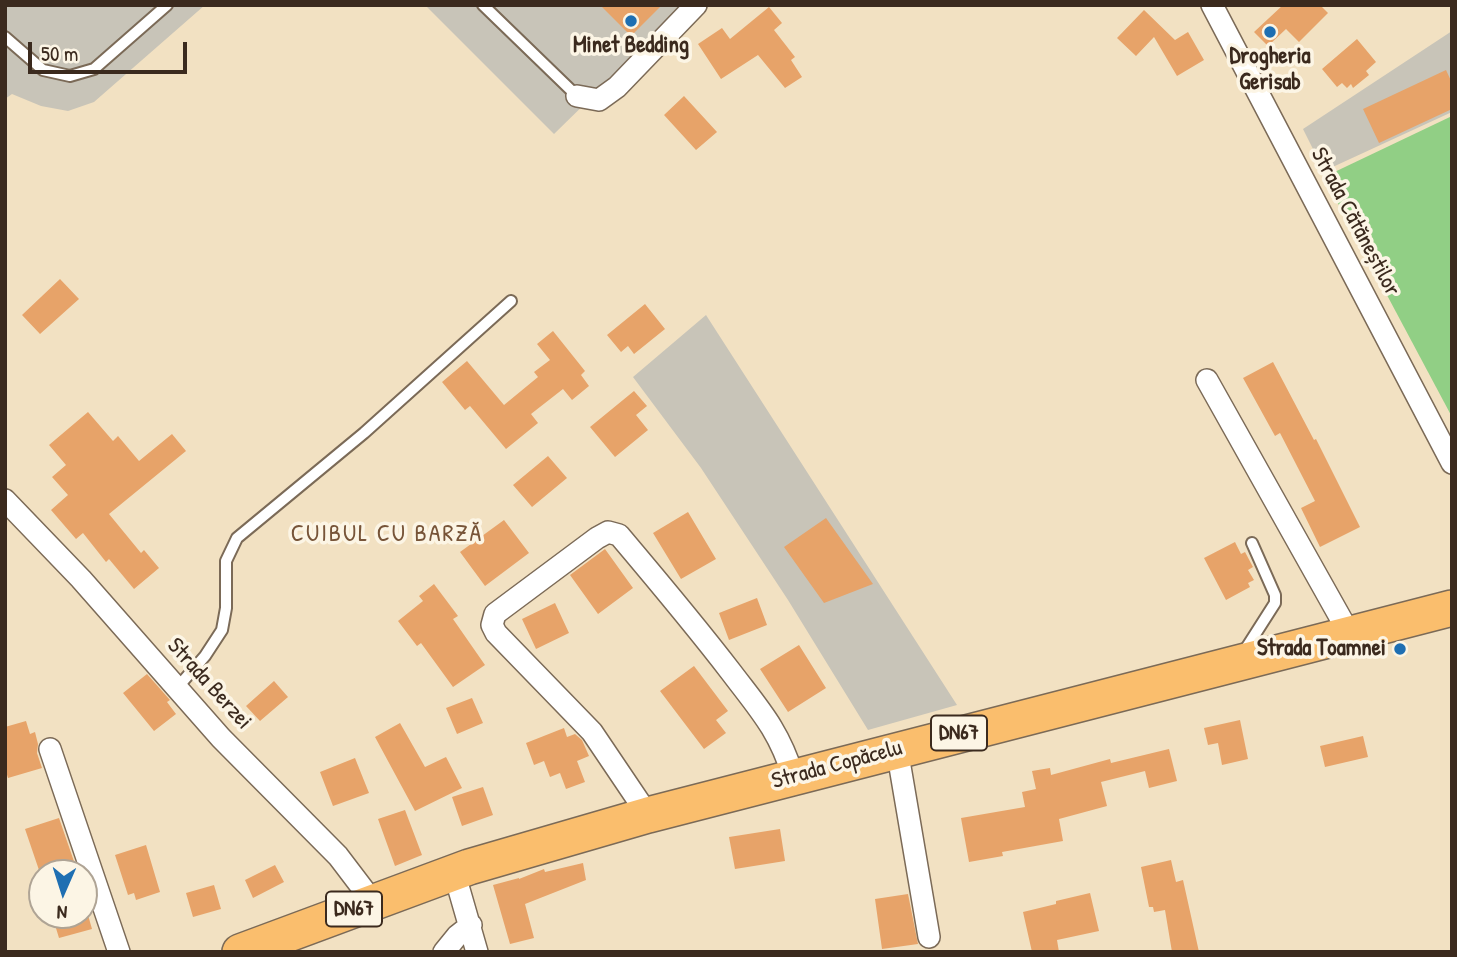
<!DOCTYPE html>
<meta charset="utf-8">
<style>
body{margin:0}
#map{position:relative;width:1457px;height:957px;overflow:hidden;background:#f2e1c2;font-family:"Patrick Hand",sans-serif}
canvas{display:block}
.frame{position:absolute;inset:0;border:7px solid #3b2a1e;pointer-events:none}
.north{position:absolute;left:28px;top:859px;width:70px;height:70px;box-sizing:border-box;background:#fcf5e5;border:2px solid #afa495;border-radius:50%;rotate:183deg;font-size:19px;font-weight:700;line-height:28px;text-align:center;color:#3b2a1e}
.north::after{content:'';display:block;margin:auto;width:24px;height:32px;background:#1f6fb2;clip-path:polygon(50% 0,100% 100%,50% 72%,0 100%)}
.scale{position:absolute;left:28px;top:42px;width:159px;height:32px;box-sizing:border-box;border:4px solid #3b2a1e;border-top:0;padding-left:9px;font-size:21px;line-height:24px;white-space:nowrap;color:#3b2a1e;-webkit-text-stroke:5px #fcf5e5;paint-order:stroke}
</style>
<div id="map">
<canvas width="1457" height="957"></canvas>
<div class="frame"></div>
<div class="north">N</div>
<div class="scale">50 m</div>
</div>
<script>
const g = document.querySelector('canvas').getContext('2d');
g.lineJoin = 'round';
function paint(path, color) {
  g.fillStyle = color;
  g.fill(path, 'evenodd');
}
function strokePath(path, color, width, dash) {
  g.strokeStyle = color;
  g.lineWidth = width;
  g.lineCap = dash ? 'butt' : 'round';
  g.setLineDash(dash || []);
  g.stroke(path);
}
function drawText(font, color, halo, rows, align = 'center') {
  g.font = font + ' "Patrick Hand",sans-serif';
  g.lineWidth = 7;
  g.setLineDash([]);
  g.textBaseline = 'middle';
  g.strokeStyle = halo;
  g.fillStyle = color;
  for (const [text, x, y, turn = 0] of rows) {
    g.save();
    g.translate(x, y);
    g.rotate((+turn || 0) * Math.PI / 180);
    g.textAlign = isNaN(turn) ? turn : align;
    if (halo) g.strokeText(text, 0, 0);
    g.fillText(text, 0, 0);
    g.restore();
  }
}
paint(new Path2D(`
 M5,5H205L94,102L68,111L41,106L12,94L5,99Z
 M425,5H686L554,134Z
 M1452,31V112L1324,171L1303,129Z
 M706,315L957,705L868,730L788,600L701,468L633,377Z`), '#c8c4b8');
paint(new Path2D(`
 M1452,116V417L1324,177Z`), '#91cf85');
paint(new Path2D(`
 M600,5H662L631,36Z
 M1283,5H1320L1328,13L1299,42L1286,29L1268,46L1254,32Z
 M769,7L782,23L774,30L795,57L791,60L802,77L785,88L758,55L721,79L698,44L722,28L730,39Z
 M1144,10L1175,40L1188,32L1204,60L1177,76L1154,37L1136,56L1117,38Z
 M1357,39L1376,62L1366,71L1369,75L1353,88L1351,84L1347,88L1342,83L1337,87L1322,69Z
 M1446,70L1452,83V109L1379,143L1363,109Z
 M684,96L717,132L696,150L664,115Z
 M60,279L79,299L40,334L22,315Z
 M645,304L665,329L634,354L628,346L621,352L607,335Z
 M553,331L585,371L581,375L589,386L572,400L563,389L531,414L538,423L506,449L470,406L465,410L442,382L467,361L504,405L538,377L534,372L550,360L537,344Z
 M1273,362L1314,440L1316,439L1360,527L1320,547L1301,508L1315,501L1280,433L1275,436L1243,378Z
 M634,391L647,406L636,415L648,430L615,457L590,427Z
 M88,412L113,441L118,436L139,461L172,434L186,451L109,514L141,553L144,550L159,568L134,589L109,559L106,562L83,533L76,539L51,510L68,495L52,477L66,465L49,445Z
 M548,456L567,478L532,507L513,485Z
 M688,512L716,559L681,579L653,533Z
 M826,518L873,584L824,603L784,547Z
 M504,520L529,553L485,586L460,552Z
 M1235,542L1241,554L1245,552L1253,567L1248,570L1254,580L1248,583L1250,587L1226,600L1204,558Z
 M605,549L633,588L598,614L570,575Z
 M434,584L458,616L453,619L485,665L453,687L421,643L417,646L398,621L423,601L419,596Z
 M757,598L767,625L729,640L719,613Z
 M555,603L569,633L536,649L522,619Z
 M799,645L826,688L788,712L760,669Z
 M694,666L728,711L716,720L726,733L704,749L660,691Z
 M147,674L170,700L167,702L176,714L154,731L123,693Z
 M274,681L288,697L260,721L246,706Z
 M472,698L483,723L457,734L446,708Z
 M1240,720L1248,759L1222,765L1218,743L1208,745L1204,728Z
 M26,721L30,734L35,732L38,744L37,753L42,768L8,778L5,768V727Z
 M400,723L425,767L446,757L462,788L415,811L375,737Z
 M564,728L567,737L575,734L582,740L589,756L577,761L585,782L566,789L560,773L550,777L544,761L534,765L526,743Z
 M1363,736L1368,757L1325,767L1320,746Z
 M1169,749L1177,781L1149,788L1145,771L1101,782L1107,806L1059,819L1063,841L1002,852L1003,856L969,862L961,818L1025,807L1022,792L1036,789L1032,771L1050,768L1051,775L1110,759L1111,763Z
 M355,758L369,793L333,806L320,772Z
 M483,787L493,815L462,826L452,797Z
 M405,810L422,855L395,866L378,819Z
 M59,818L78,873H40L25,829Z
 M780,829L785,861L735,869L729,837Z
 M146,845L160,892L136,900L134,893L128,895L115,855Z
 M1171,860L1176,882L1183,880L1199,952H1172L1165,910L1154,912L1153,907H1149L1141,867Z
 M583,863L586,880L525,904L534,938L510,944L493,885L519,878V879L544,869L545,872Z
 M275,865L284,882L253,898L245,880Z
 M214,885L221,909L193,917L186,893Z
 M1090,893L1099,931L1057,940L1059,952H1032L1023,912L1056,904V901Z
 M908,894L918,944L882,949L875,899Z
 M52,915H88L92,929L59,938Z`), '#e7a369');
const service = new Path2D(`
 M483,5L577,96
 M5,37L43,70L70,76L94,69L167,5
 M1245,650L1275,603V595L1252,543
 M177,688L205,656L222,630L226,608V561L237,538L364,433L511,301`);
const minor = new Path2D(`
 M1212,5L1452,463
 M577,96L599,100L617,87L696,5
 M1207,380L1349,633
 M5,500L81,579L221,738L338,856L373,902
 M50,749L119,952
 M897,749L929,937
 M648,815L592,732L496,633L492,625L495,614L597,538L608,532L619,535C657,580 695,625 731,672C759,709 779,730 793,776
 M454,872L477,952
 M444,952L457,936L471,925`);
const primary = new Path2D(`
 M240,952L469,867L648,815L1452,608`);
strokePath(service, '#7b6a57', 14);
strokePath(minor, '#7b6a57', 24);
strokePath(primary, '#7b6a57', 38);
strokePath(service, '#fff', 10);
strokePath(minor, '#fff', 21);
strokePath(primary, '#fabe6d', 35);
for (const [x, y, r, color] of [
 [631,21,7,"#1f6fb2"],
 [1270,32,7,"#1f6fb2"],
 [1400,649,7,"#1f6fb2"]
]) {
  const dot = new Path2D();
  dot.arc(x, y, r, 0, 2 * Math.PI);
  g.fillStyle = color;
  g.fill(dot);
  strokePath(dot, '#fcf5e5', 2.5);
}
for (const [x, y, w] of [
 [959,733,56],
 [354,909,56]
]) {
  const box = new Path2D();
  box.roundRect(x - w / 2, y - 17.5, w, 35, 5);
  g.fillStyle = '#fcf5e5';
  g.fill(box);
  strokePath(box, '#3b2a1e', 2);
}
drawText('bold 21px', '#3b2a1e', null, [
 ["DN67",959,733],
 ["DN67",354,909]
]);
drawText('bold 23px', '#3b2a1e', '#fcf5e5', [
 ["Minet Bedding",631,46],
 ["Drogheria",1270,57],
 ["Gerisab",1270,83],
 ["Strada Toamnei",1386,649,"right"]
]);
drawText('23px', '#3b2a1e', '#fcf5e5', [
 ["Strada Cătăneștilor",1355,222,62],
 ["Strada Berzei",209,684,48],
 ["Strada Copăcelu",837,765,-15]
]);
g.letterSpacing = '2px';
drawText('24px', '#775438', '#fcf5e5', [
 ["CUIBUL CU BARZĂ",387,535]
]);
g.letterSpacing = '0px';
</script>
